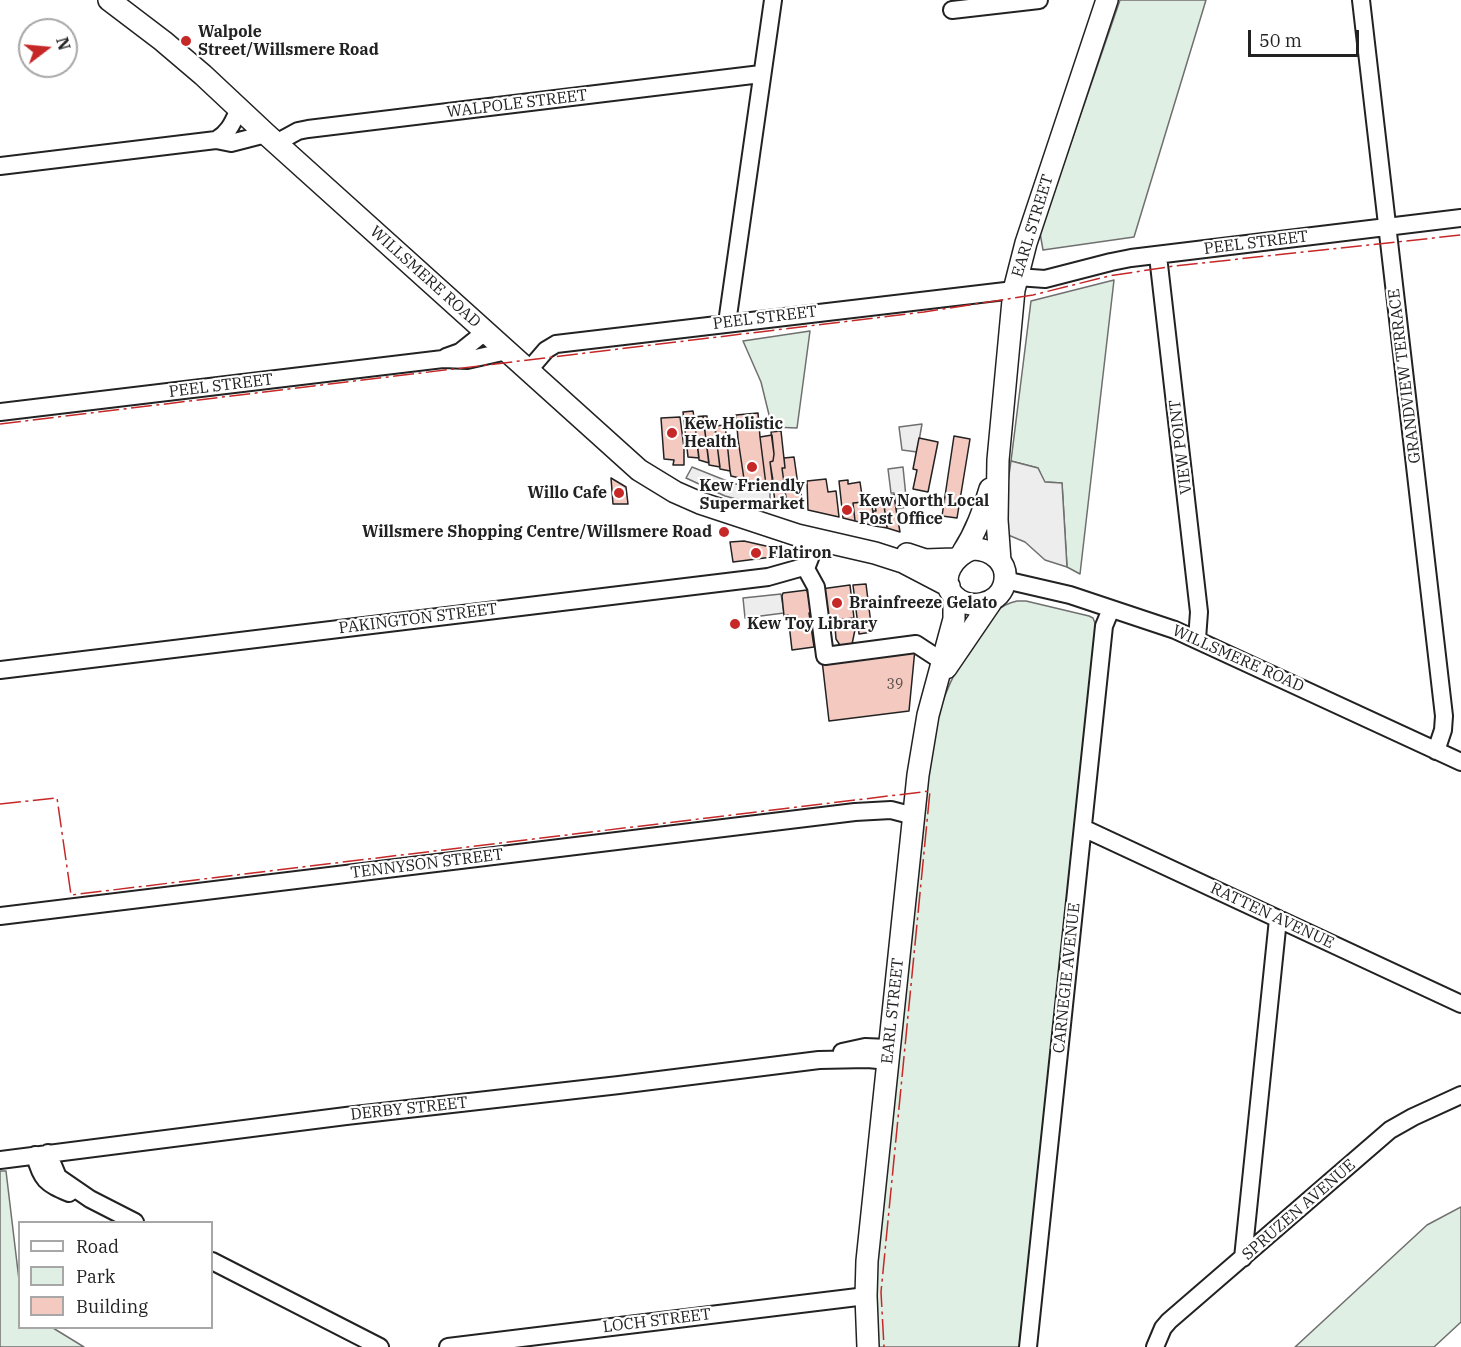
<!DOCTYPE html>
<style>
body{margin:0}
#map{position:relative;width:1461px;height:1347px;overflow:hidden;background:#fff;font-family:"IBM Plex Serif",serif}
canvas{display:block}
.legend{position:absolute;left:18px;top:1221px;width:195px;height:108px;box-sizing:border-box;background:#fff;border:2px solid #a7a7a7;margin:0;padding:8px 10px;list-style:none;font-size:18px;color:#222}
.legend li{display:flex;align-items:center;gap:12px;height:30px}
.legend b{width:30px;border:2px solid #a7a7a7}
.north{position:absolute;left:18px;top:18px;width:60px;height:60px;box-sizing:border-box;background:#fff;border:2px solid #a7a7a7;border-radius:50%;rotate:74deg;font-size:16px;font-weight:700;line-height:24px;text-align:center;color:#222}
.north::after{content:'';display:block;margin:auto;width:21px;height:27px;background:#c62828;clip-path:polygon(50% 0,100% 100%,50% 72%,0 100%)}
.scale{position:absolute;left:1248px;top:30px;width:111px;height:27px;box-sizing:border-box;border:3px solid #222;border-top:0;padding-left:8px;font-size:18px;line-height:21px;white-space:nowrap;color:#222;-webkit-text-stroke:4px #fff;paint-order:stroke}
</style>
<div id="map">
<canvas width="1461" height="1347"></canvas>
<ul class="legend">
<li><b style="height:8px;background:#fff"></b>Road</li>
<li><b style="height:16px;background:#e0efe3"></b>Park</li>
<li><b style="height:16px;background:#f3c9c0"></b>Building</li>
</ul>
<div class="north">N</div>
<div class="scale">50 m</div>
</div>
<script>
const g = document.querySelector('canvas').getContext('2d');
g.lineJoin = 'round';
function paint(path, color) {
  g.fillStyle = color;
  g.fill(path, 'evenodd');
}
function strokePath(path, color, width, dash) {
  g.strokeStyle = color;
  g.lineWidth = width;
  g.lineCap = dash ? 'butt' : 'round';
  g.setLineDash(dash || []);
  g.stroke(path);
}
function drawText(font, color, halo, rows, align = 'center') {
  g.font = font + ' "IBM Plex Serif",serif';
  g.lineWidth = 4.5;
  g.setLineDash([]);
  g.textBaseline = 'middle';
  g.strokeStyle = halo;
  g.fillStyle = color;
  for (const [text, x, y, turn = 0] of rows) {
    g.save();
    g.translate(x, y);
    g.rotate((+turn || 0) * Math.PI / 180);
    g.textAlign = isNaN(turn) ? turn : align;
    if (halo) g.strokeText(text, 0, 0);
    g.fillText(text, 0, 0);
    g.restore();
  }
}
const green = new Path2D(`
 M1120,0H1206L1134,237L1043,250L1040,233Z
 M1114,280L1080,574L1067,567L1062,483L1044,482L1038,468L1011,461L1031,301Z
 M810,331L797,428L772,427L761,382L743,341Z
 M1017,601H1026L1089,616L1093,618L1097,628L1021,1347H878L875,1279L925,797C928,776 929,754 934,733C941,696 958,663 980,632C990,617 998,605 1017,601Z
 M0,1171H6L19,1280L20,1328H53L84,1347H0Z
 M1461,1207V1322L1434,1347H1295L1427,1225Z`);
paint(green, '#e0efe3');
strokePath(green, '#6f6f6f', 1.5);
const parking = new Path2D(`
 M922,424L917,452L902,450L899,427Z
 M1011,461L1038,468L1045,482L1062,483L1067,567L1045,560L1025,542L1001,532Z
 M692,467L732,483L770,492V508L725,496L686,478Z
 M903,467L907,507L896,509L894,493H891L888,469Z
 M781,594L784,613L745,618L743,598Z`);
paint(parking, '#ededed');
strokePath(parking, '#6f6f6f', 1.5);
const building = new Path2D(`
 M693,411L694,417L699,458L688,457L683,412Z
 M758,413L760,437L766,485L744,479L738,439L736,415Z
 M703,416H707V421H714L720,467L709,465Z
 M703,416L709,463L699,460L694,417Z
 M680,417L684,448V465H673L674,460L664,459L661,418Z
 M725,425L727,441L730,471L720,469L715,426Z
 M781,431L785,468H782L787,505L775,502L770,462L773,461L774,454L771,432Z
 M772,435L774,454L773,461L770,462L774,487L766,485L760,437Z
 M954,436L970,439L957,518L942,516Z
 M919,438L938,442L928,492L913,489L917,470L913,469Z
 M738,439L744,479L731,476L730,471L727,441Z
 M794,457L799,492H801L803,509L787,505L782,468H785L784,458Z
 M611,478L626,487L628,504H613Z
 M826,479L828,492L836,491L839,517L808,510L807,481Z
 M848,480V484L860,482L863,502L853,503L855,521L843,518L839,481Z
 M894,495L896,509L900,532L887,528L883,497Z
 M883,500L887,525V528L875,526L873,511H876L874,501Z
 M866,502V507L872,506L875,526L855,521L853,503Z
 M744,541L779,549L780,556L733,562L730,542Z
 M866,584L872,632L859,634L853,585Z
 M850,585L854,618L825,621L821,589Z
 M807,590L812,613H809L814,647L792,650L788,615L784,616L782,596L783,593Z
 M856,625L851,649L843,650L836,639L835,627Z
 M915,649L909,711L829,721L822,660Z`);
paint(building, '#f3c9c0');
strokePath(building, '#222', 1.5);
const minor = new Path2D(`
 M1361,0L1444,716L1443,730L1436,751
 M952,10L1039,0
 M216,140C229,133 233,122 239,109
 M276,143L298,131L308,129L761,74
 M0,166L216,140L231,143L266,134
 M1158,256L1199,612L1197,639
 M1017,277L1045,279L1111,262L1131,258L1461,218
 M727,323L773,0
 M446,357L460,352L485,332
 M528,371L546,350L556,344L1014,290
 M0,412L443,359L467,360L507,351
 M805,567L816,587L825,656L916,644L948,665
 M1005,580L1070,595L1175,630L1461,762
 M0,670L768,577L807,566L817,540
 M1083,828L1461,1004
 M0,916L855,812L891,810L914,816
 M842,1052L865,1047L889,1048
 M48,1153L58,1177L90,1199L135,1222
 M35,1155C41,1180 46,1183 69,1193
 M0,1160L346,1116L619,1085L819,1060L868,1059L888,1061
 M1243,1258L1278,919
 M212,1261L380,1347
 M448,1347L866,1296
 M1028,1347L1104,626L1111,609
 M1155,1347L1163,1328L1169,1321L1390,1130L1413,1117L1461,1095`);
const major = new Path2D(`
 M109,0L163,41L203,75L266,134L639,470L675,492L700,503L797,535L875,553L903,562L949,586
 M973,549C992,549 1010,563 1004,585C998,605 969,611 954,596C937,578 955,554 973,549Z
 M963,552C976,532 983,512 990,489
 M907,554L925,560L954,559
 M1000,561L997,520L998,460L1014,290L1026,243L1107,0
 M946,668L991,602
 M868,1347L866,1296L867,1261L918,775L928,715L954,619V596`);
strokePath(minor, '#222', 20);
strokePath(major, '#222', 24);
strokePath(minor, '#fff', 16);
strokePath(major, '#fff', 21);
strokePath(new Path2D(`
 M0,424L924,312L1033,295L1109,276L1174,266L1461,235
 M0,804L57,798L71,895L930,791L881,1292L884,1347`), '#c62828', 1.5, [21, 4.5, 3, 4.5]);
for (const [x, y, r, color] of [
 [186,41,6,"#c62828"],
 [672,433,6,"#c62828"],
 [752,467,6,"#c62828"],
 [619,493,6,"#c62828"],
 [847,510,6,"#c62828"],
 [724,532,6,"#c62828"],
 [756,553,6,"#c62828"],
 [837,603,6,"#c62828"],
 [735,624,6,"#c62828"]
]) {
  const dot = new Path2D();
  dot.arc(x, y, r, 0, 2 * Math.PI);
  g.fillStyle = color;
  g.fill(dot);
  strokePath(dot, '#fff', 2);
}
drawText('14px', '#564c4a', null, [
 ["39",895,685]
]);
drawText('bold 16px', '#222', '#fff', [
 ["Walpole",198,32],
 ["Street/Willsmere Road",198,50],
 ["Kew Holistic",684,424],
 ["Health",684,442],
 ["Kew Friendly",752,486,"center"],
 ["Supermarket",752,504,"center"],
 ["Willo Cafe",607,493,"right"],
 ["Kew North Local",859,501],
 ["Post Office",859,519],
 ["Willsmere Shopping Centre/Willsmere Road",712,532,"right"],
 ["Flatiron",768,553],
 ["Brainfreeze Gelato",849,603],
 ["Kew Toy Library",747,624]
], 'left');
drawText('16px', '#222', '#fff', [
 ["WALPOLE STREET",517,104,-7],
 ["EARL STREET",1033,226,-73],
 ["PEEL STREET",1256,243,-7],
 ["WILLSMERE ROAD",425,277,42],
 ["PEEL STREET",765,318,-7],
 ["GRANDVIEW TERRACE",1405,376,-97],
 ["PEEL STREET",221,386,-7],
 ["VIEW POINT",1181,447,-97],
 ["PAKINGTON STREET",418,619,-7],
 ["WILLSMERE ROAD",1238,659,24],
 ["TENNYSON STREET",427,864,-7],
 ["RATTEN AVENUE",1272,916,25],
 ["CARNEGIE AVENUE",1067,978,-84],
 ["EARL STREET",893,1011,-84],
 ["DERBY STREET",409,1109,-6],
 ["SPRUZEN AVENUE",1299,1210,-41],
 ["LOCH STREET",657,1321,-7]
]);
</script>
